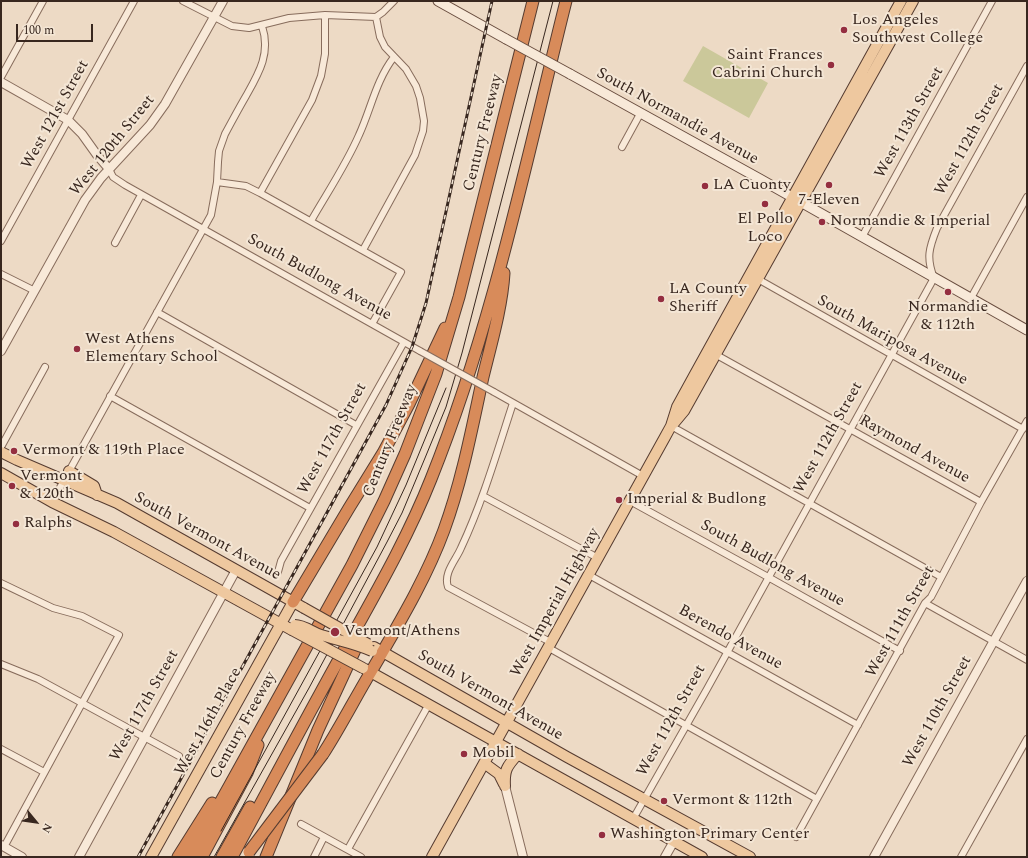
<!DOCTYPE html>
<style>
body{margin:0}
#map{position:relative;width:1028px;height:858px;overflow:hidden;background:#eddac5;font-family:Spectral,serif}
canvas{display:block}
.frame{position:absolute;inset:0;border:2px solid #38271f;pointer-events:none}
.north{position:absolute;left:16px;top:802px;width:40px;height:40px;-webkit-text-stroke:3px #f4e6d5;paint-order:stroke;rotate:119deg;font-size:11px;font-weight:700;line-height:16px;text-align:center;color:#38271f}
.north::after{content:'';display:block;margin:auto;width:14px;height:18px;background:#38271f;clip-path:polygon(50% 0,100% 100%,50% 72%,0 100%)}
.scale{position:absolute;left:16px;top:24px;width:77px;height:18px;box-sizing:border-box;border:2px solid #38271f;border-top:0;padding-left:5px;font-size:12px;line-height:14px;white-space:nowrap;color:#38271f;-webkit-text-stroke:3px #f4e6d5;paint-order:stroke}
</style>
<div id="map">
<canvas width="1028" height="858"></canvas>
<div class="frame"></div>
<div class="north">N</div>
<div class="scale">100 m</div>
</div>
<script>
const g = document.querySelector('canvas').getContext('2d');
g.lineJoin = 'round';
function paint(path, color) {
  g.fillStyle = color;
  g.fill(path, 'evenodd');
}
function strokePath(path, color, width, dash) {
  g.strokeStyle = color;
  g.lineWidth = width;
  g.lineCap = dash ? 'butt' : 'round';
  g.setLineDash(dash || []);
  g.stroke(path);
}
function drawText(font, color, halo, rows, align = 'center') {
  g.font = font + ' Spectral,serif';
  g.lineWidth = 4;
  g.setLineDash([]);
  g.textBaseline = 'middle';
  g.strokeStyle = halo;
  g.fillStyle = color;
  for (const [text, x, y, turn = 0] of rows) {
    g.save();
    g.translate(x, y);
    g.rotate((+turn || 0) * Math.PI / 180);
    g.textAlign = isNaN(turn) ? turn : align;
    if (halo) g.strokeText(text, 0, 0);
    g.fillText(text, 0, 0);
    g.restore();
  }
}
paint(new Path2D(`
 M703,46L768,83L749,118L683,81Z`), '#cbc89a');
const minor = new Path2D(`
 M183,1L232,26L249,28L289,18L325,15L376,17L383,12L394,1
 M1,77L43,1
 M622,147L640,114
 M109,169L113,177L125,185L420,351
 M217,182L246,186L260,193L401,272L372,324
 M260,193L312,100L321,76L325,54V15
 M311,221C327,193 346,165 359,135C371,109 376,80 394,57
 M862,237L992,1
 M1,241L134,1
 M115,243L141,195
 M363,250L415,155L423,131L424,121L420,98L416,86L406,69L385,47L380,37L376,17
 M1,274L35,291
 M756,278L1023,429
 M971,298L1027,197
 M157,312L356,425
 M713,353L981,502
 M494,392L643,476
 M110,396L310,508
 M513,403C497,452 483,501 461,548C456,560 443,573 448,587L552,643
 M671,426L941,577
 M1,447L45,367
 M483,496L598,558
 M630,501L768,577L900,651
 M52,502L211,215L217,182L218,162L219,151L225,134C232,121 239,108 246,96C259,73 271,53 262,26
 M278,572L281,561L404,342
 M589,575L858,725
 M1,583L53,608L82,616L119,635L4,847
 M925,603L1027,660
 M549,648L817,799
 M1,664L38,679L179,756
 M1,749L44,772
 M633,819L707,689L934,278C926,258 929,248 937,228L1027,66
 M301,824L361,857
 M796,837L925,603L931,597L981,502L1027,421
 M348,849L429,704
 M314,857L324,837
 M961,857L1027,739`);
const tertiary = new Path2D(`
 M1,82L68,120L82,134L97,155L109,169
 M1,351L85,200L101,178L150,125L165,104L223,1
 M505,786L523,857
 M1,845L22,857
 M79,857L236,570
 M665,857L674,841
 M874,857L1027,581`);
const secondary = new Path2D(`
 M438,1L506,39
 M570,74L760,179L1027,330`);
const primary = new Path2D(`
 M674,423L684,411L913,1
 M1,452L17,460L117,503L304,608
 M69,471L94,486L97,495
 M1,473L52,502L114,532L292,630
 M374,647L567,757L750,857
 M365,669L702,857
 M484,763L499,774L504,784
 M505,786C504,770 507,766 518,754
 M151,857L293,602
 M432,857L665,437L671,426L677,407L694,376L901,1`);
const motorway = new Path2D(`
 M293,602L349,508L383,453L409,404L445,328
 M323,754C341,726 355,698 372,670C398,625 426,579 444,530C462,481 472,428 483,377C491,344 502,307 504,273
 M178,857L212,803
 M190,857L352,565L384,501L405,454L436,374L459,297L533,1
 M202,857L247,773L258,745
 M222,857L250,807
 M232,857C267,792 302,726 338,661C371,601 406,542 431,479C493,325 526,161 566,1
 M266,857L318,730L361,637`);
strokePath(minor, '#876c5c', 8);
strokePath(tertiary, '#876c5c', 10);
strokePath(secondary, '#694d3f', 11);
strokePath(primary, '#553b30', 12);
strokePath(motorway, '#553b30', 13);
strokePath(minor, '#f8e9d8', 6);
strokePath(tertiary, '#f8e9d8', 8);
strokePath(secondary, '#f8e9d8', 9);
strokePath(primary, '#eec89f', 10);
strokePath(motorway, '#d88b5a', 11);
strokePath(new Path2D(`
 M221,831L377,547L406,485L446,388
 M214,857L309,688L387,542L402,513L425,458L446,407L462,353L553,1`), '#38271f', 1);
const rail = new Path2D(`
 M138,857L386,405L412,347L426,303L492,1`);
strokePath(rail, '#38271f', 3);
strokePath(rail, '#f4e6d5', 1.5, [4.5]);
const minorBridge = new Path2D(`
 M420,351L494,392`);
const secondaryBridge = new Path2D(`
 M506,39L570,74`);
const primaryBridge = new Path2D(`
 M304,608L368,644
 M295,625C303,625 311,631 318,634C336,640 355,643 372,651
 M292,630L363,668`);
const motorwayBridge = new Path2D(`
 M249,852L323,754`);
strokePath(minorBridge, '#876c5c', 8, []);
strokePath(secondaryBridge, '#694d3f', 11, []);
strokePath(primaryBridge, '#553b30', 12, []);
strokePath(motorwayBridge, '#553b30', 13, []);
strokePath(minorBridge, '#f8e9d8', 6);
strokePath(secondaryBridge, '#f8e9d8', 9);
strokePath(primaryBridge, '#eec89f', 10);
strokePath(motorwayBridge, '#d88b5a', 11);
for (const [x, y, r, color] of [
 [844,30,4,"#942e40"],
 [831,65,4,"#942e40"],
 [829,185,4,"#942e40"],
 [705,186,4,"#942e40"],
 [765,204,4,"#942e40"],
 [822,222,4,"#942e40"],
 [948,292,4,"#942e40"],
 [661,299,4,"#942e40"],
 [77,349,4,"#942e40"],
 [14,451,4,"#942e40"],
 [12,486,4,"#942e40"],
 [619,500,4,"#942e40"],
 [16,524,4,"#942e40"],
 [335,632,5,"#942e40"],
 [464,754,4,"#942e40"],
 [664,801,4,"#942e40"],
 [602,835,4,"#942e40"]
]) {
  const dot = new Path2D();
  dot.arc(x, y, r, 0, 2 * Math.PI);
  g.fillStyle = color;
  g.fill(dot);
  strokePath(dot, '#f4e6d5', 1.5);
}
drawText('16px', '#38271f', '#f4e6d5', [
 ["Los Angeles",852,21],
 ["Southwest College",852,39],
 ["Saint Frances",823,56,"right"],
 ["Cabrini Church",823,74,"right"],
 ["LA Cuonty",713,186],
 ["7-Eleven",829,201,"center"],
 ["El Pollo",765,220,"center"],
 ["Loco",765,238,"center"],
 ["Normandie & Imperial",830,222],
 ["LA County",669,290],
 ["Sheriff",669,308],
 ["Normandie",948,308,"center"],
 ["& 112th",948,326,"center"],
 ["West Athens",85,340],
 ["Elementary School",85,358],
 ["Vermont & 119th Place",22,451],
 ["Vermont",20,477],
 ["& 120th",20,495],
 ["Imperial & Budlong",627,500],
 ["Ralphs",24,524],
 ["Vermont/Athens",344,632],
 ["Mobil",472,754],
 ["Vermont & 112th",672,801],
 ["Washington Primary Center",610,835]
], 'left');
drawText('16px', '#38271f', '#f4e6d5', [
 ["West 121st Street",56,115,-61],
 ["South Normandie Avenue",677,117,29],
 ["West 113th Street",910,123,-61],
 ["Century Freeway",484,133,-76],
 ["West 112th Street",970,140,-61],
 ["West 120th Street",113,146,-51],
 ["South Budlong Avenue",319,278,29],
 ["South Mariposa Avenue",892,341,29],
 ["West 112th Street",829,438,-61],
 ["West 117th Street",333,439,-61],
 ["Century Freeway",391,441,-68],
 ["Raymond Avenue",914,450,29],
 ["South Vermont Avenue",207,537,29],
 ["South Budlong Avenue",772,564,29],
 ["West Imperial Highway",556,603,-61],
 ["West 111th Street",901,622,-61],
 ["Berendo Avenue",730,638,29],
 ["South Vermont Avenue",490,696,30],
 ["West 117th Street",145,706,-61],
 ["West 110th Street",938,712,-61],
 ["West 112th Street",672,721,-61],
 ["West 116th Place",209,722,-61],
 ["Century Freeway",244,726,-61]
]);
</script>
